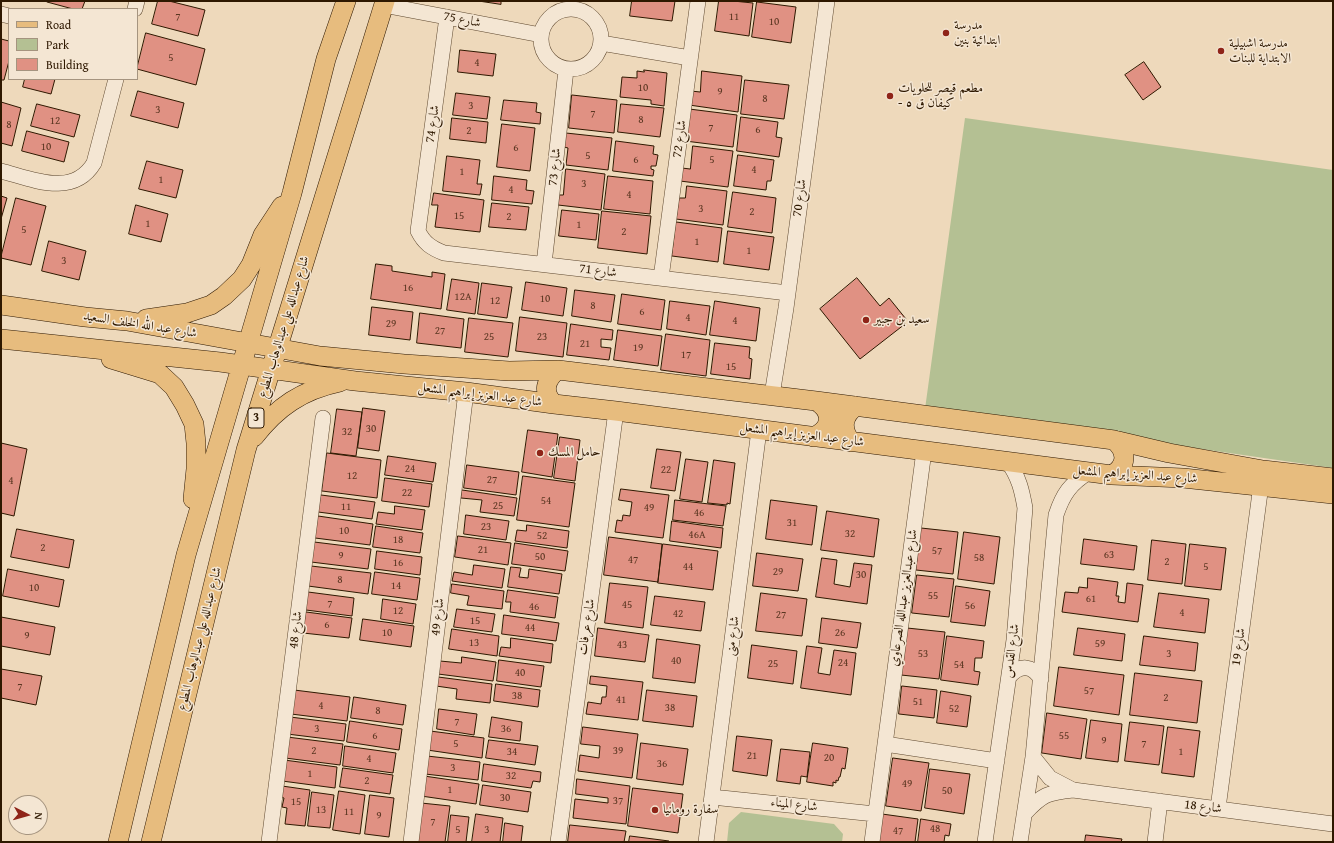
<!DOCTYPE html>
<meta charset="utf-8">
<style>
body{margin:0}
#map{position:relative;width:1334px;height:843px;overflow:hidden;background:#eed9bb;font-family:"Gentium Book Plus",serif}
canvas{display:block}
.frame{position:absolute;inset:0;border:2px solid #2e1800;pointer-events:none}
.legend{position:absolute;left:8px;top:8px;width:130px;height:72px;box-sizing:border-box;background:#f4e6d3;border:1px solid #a5947f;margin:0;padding:5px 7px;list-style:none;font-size:12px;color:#2e1800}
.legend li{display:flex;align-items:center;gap:8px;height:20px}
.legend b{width:20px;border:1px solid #a5947f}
.north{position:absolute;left:8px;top:795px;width:40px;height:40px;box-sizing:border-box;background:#f4e6d3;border:1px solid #a5947f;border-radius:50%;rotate:96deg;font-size:11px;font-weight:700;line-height:16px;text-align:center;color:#2e1800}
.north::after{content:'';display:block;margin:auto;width:14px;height:18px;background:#8f2418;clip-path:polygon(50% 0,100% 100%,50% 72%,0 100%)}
</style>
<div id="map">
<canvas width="1334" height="843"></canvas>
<div class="frame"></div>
<ul class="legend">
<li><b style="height:5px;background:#e7bc7e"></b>Road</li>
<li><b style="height:11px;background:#b4c093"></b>Park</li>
<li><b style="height:11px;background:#e09183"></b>Building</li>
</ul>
<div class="north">N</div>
</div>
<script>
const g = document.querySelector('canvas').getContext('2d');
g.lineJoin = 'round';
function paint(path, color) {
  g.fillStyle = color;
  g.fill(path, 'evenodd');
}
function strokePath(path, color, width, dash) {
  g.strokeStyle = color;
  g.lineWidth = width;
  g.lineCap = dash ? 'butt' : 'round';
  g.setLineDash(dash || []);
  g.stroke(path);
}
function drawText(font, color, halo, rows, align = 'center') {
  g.font = font + ' "Gentium Book Plus",Amiri,serif';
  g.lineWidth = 3;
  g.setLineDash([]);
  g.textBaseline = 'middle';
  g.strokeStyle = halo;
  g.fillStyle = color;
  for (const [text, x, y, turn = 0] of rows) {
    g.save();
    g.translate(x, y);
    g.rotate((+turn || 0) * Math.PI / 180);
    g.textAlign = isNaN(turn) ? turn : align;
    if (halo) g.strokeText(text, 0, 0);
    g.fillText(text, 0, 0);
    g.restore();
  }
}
paint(new Path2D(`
 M965,118L1333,170V468L925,409Z
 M741,812L834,824L843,834L842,842H727L729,823Z`), '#b4c093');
const building = new Path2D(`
 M47,1H85L82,9H73L47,2Z
 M158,1H169L205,10L198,36L152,24Z
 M479,1H501V4Z
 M632,1H675L672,21L630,16Z
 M719,1H733L753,3L749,36L715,31Z
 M757,2L796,7L791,43L752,37Z
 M146,33L205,49L196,85L137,69Z
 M1,39L9,41V61L4,80H1Z
 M460,50L496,54L493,76L458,72Z
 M1144,62L1161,87L1143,100L1125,75Z
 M644,70L667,73L664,106L651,104V100L620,97L622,77L637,78V71L644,72Z
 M702,71L742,76L738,112L689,105L691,91L700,92Z
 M25,79H55L51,94L23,87Z
 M745,80L789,85L784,119L741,114Z
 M138,91L184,103L178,128L131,116Z
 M456,93L490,97L487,119L453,115Z
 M572,95L617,100L614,133L569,128Z
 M504,100L537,103L536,112L541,113L540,124L501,120Z
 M1,102L21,108L12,146L1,143Z
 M37,104L80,115L74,137L31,126Z
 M621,104L664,108L660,137L618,132Z
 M689,109L737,115L733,147L685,141Z
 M741,117L778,122L776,137L782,138L779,157L737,151Z
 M452,118L488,122L486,143L450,139Z
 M502,124L535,128L530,171L497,167Z
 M27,131L69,142L64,162L22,151Z
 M566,133L612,138L608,170L566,165L568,148L564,147Z
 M616,141L654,146L653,154L658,155L656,166H651V169L654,170L653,176L613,171Z
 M693,146L733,151L728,187L680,181L682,168L690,169Z
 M738,155L774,160L771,181H767L766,190L734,186Z
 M447,156L480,160L477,184H482L480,195L443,191Z
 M147,161L183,170L176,198L139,189Z
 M566,169L605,174L601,210L558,205L559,195H563Z
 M494,176L527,180L526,190L534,191L532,204L492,200Z
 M608,176L653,181L650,214L604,209Z
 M687,186L727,191L723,225L676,219L679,198H685Z
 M733,192L776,198L772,233L728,227Z
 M434,193L484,200L480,232L435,227L438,205H432Z
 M1,196L7,198L1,219Z
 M16,198L46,206L31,265L1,258Z
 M492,203L529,207L526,230L489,227Z
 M136,205L168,214L161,242L129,234Z
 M562,210L599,214L596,240L559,236Z
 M602,211L651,216L647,254L598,248Z
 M676,222L722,228L718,262L672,256Z
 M728,231L774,237L769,270L724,264Z
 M49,241L86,251L79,280L42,271Z
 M376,264L392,266V271L432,277V272L445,274L441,309L371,299Z
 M857,278L880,306L889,298L906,319L903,321L905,324L860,359L820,309Z
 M452,279L479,283L475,314L447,310Z
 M526,282L567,288L563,316L522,310Z
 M482,283L512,287L507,318L478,314Z
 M575,290L615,295L611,322L572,316Z
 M622,294L665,300L661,330L618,324Z
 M670,301L710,306L706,335L667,329Z
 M715,301L760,308L756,341L710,335Z
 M372,307L413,312L410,340L369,335Z
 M420,313L464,319L461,348L417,343Z
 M520,317L567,323L563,357L516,351Z
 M469,318L513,323L508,357L465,352Z
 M571,324L613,330L612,340L601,339V347L611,348L609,360L567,355Z
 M618,330L662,336L658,366L614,360Z
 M666,334L710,340L706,376L661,370Z
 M715,343L750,347L749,358L752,359L750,379L711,374Z
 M363,408L385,411L379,451L358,448Z
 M337,409L362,412L356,456L331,453Z
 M528,430L558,434L552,477L522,472Z
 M560,437L580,440L575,481L554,478Z
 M1,443L27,449L14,516L1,513Z
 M657,449L681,452L675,491L651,488Z
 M327,453L381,460L377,498L322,491Z
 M388,456L436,463L433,482L385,475Z
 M686,459L708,462L702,502L680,499Z
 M714,460L735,463L730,504L727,503V505L708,503Z
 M467,465L519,472L516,495L464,488Z
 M523,476L575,483L569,527L517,520Z
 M385,478L432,484L429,507L382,501Z
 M621,489L669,495L663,538L615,532L617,520L622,521L623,515L630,516L632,502L619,500Z
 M462,490L517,498L514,516L480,512L482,500L461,498Z
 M321,495L375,502L372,519L318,512Z
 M675,500L726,506L723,526L673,520Z
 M771,500L817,506L812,545L766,539Z
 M395,506L425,510L422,530L376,524L378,512L394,514Z
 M827,511L879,519L874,557L821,550Z
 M466,515L509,521L506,540L464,534Z
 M318,516L373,524L370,545L315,538Z
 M672,521L723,528L721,548L670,541Z
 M527,525L569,531L567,548L515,541L517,530L526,531Z
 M376,526L423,533L420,553L373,547Z
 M921,528L958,532L953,574L916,570Z
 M17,529L74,540L69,568L11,557Z
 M964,532L1000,537L994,584L958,579Z
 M458,536L511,543L508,565L455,557Z
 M609,537L662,544L658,582L604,575Z
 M1084,539L1137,546L1134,570L1081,564Z
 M1152,540L1186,544L1182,584L1148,580Z
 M314,542L371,549L368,569L311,562Z
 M515,543L568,551L565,571L512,564Z
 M663,544L718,551L713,590L658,583Z
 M1190,544L1226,548L1221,590L1185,586Z
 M377,551L422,557L420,575L375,569Z
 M757,553L803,559L798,591L753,586Z
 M822,558L837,560L834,584L850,587L854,563L872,565L867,604L816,597Z
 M474,565L505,569L502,588L452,581L454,572L472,575Z
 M311,566L371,573L368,594L308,586Z
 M511,567L521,568L519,577L528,578L529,569L562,574L559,594L508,587Z
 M8,569L64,580L59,607L3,596Z
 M375,572L420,578L417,600L372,594Z
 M917,575L954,579L949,617L912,613Z
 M1088,578L1118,582L1116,596H1119L1118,602L1125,603L1127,583L1143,585L1138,622L1062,612L1065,592L1078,593L1079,587L1087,588Z
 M610,583L648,587L643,628L605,623Z
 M452,584L504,591L502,609L467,605L469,596L451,593Z
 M956,586L990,591L985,626L951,622Z
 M508,590L558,597L555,618L510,612L511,602H506Z
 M308,592L354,598L352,616L306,610Z
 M761,593L807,599L802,636L756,631Z
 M1159,593L1209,599L1205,633L1154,627Z
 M655,596L705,602L701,631L651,625Z
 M383,599L416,604L413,624L381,619Z
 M457,609L495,614L492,632L454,627Z
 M306,612L352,618L349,638L303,633Z
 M504,615L559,623L556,641L502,634Z
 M1,617L55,627L50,655L1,646Z
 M822,618L861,623L857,648L819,643Z
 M363,619L414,626L411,647L360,640Z
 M598,628L649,635L645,662L595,656Z
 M907,628L945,632L939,679L901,675Z
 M1078,628L1125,634L1122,661L1074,655Z
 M452,629L499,636L497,656L449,649Z
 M947,636L984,641L982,658H975L974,671L980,672L978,685L941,680Z
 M1144,636L1198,643L1195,671L1140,665Z
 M511,638L553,644L551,663L499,656L501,647L510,648Z
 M657,639L700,645L695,683L653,678Z
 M752,645L797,651L793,684L748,678Z
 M807,646L822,648L818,673L830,675L834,650L856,653L851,695L801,688Z
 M462,657L496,662L493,681L438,674L440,661L461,663Z
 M499,660L544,666L541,687L497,681Z
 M1059,667L1124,675L1119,715L1054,706Z
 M1,669L42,676L36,705L1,698Z
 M1135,673L1202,681L1197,723L1130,715Z
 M591,676L643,682L638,720L586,714L588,702L601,704L602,697H606L607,686L590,684Z
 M438,677L492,684L490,703L456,699L457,689L436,686Z
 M496,684L540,690L538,707L494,701Z
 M902,686L937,690L934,718L899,714Z
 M294,690L350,697L347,721L291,714Z
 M647,690L697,696L693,727L643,721Z
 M941,691L971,696L967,727L937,723Z
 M354,697L406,705L403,725L351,718Z
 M439,709L477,714L474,735L437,729Z
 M1047,713L1087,719L1081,759L1042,753Z
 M290,717L346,724L344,741L287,734Z
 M492,717L522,722L520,741L489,737Z
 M1091,720L1122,724L1118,762L1086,758Z
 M350,721L402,729L399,750L347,742Z
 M1130,722L1164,726L1159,765L1125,761Z
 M583,727L638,734L632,778L578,771L580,755L599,758L600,746L581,744Z
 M1168,727L1200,731L1194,777L1162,773Z
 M430,731L484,738L482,758L427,750Z
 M737,736L772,740L767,776L733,771Z
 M287,737L343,744L340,765L285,758Z
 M489,740L538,746L535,765L486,758Z
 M641,743L688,749L683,785L637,779Z
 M813,743L848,748L845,769L842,768L840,777H839L838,781L836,780V783L833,782V786L807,782Z
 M345,746L396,753L393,773L343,766Z
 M781,749L810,752L807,777L801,776L800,784L777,781Z
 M427,756L480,762L478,780L425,774Z
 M893,758L929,763L921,811L886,806Z
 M284,760L337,767L335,788L282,781Z
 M484,764L541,772L540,782L533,781L531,788L482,781Z
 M343,768L393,775L390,794L340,787Z
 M930,769L970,774L964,814L925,808Z
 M424,776L479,784L476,804L421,796Z
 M577,779L630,786L626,824L573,818L575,799L608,803V798L576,794Z
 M483,785L531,792L528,812L480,805Z
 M282,786L310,790L305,826L285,824L287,808L282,807L284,798L280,797Z
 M633,788L683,794L678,833L628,826Z
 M339,791L365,795L360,834L333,830Z
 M312,792L334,795L330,828L308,826Z
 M370,795L394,798L389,837L365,834Z
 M421,803L450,806L445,842H418Z
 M476,814L503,818L500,842H472Z
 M882,814L918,819L915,842H878Z
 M451,815L469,817L466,842H448Z
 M921,819L951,824L949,836L945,835L944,842H918Z
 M505,823L523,826L521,842H503Z
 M570,825L626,831L624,842H568Z
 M1086,835L1122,839L1121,842H1085Z
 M630,836L669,841V842H629Z`);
paint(building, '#e09183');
strokePath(building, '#2e1800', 1);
const minor = new Path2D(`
 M383,5L541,35
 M541 39a30 30 0 1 1 60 0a30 30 0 1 1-60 0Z
 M135,9L137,1
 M1,14L9,16
 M447,17L418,231C424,243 431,248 444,253L788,293
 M601,43L690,58
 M1,171C32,179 73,198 94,163L116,79
 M544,264L566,70
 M661,278L698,1
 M772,395L786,308L827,1
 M1009,677C1020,664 1032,665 1041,679
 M885,744L997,761
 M1033,757L1050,778L1073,790
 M712,797L875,814
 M1218,808L1261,485
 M1025,813C1043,794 1047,793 1073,790L1333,824
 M269,842L323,418
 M411,842L466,392
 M558,842L616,411
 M706,842L759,430
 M872,842L924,451
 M985,842L1014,640L1025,508C1022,491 1019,477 1008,462
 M1020,842L1033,757L1056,515C1063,494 1070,484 1089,472
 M1155,842L1160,801`);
const major = new Path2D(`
 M1,305L85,317L127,321L320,356L404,364L509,371L558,370L816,401L1114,440L1169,453L1263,470L1333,478
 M146,319L187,313L211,305L224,296L242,279L251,265L263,235L282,206
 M1,339L220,362L355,381L466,392L554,404L616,411L1112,475L1183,478L1333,494
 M111,359L160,374L174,387L185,405L194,424L196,443V469L193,499
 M554,404C542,393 545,379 558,370
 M254,437C277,407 302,390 340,382
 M813,437C832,429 834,412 816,401
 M851,442C841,429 842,416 856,406
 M1112,475C1127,466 1128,452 1114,440
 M118,842L186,555L292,193L326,59L346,1
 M151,842L246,450L385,1`);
strokePath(minor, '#5e482f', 16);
strokePath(major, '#2e1800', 20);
strokePath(minor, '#f4e6d3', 15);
strokePath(major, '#e7bc7e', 19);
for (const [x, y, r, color] of [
 [946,33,4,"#8f2418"],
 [1221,51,4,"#8f2418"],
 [890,96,4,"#8f2418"],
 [866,320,4,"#8f2418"],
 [540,453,4,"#8f2418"],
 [655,810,4,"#8f2418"]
]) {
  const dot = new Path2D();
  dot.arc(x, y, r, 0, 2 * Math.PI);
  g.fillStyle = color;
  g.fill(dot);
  strokePath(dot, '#f4e6d3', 1.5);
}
drawText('11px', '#5a3621', null, [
 ["7",178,17],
 ["11",734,17],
 ["10",774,22],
 ["5",171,58],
 ["4",477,63],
 ["10",643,88],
 ["9",720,92],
 ["8",765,99],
 ["3",471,106],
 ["3",158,110],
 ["7",593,114],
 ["8",641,120],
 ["12",55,121],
 ["8",9,125],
 ["7",711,128],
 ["6",758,130],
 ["2",469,131],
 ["10",46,147],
 ["6",516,148],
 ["5",588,156],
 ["6",636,160],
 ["5",712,160],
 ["4",754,170],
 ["1",462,172],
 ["1",161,180],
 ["3",584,184],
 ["4",511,190],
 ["4",629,195],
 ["3",701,209],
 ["2",752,212],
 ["15",459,216],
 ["2",509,217],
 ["1",148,224],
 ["1",579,225],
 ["5",24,230],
 ["2",624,232],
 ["1",697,242],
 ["1",749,251],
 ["3",64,261],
 ["16",408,288],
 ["12A",463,297],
 ["10",545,299],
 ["12",495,301],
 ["8",593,306],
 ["6",642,312],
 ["4",688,318],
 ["4",735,321],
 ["29",391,324],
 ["27",440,331],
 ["25",489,337],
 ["23",542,337],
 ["21",585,344],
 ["19",638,348],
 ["17",686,355],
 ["15",731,367],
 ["30",371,429],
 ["32",347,432],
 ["24",410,469],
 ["22",666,470],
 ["12",352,476],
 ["27",492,480],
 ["4",11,481],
 ["22",407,493],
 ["54",546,501],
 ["25",498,506],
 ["11",346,507],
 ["49",649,508],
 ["46",699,513],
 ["31",792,523],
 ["23",486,527],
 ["10",344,531],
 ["32",850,534],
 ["46A",697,535],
 ["52",542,536],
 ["18",398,540],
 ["2",43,548],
 ["21",483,550],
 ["57",937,551],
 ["63",1109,555],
 ["9",341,556],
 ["50",540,557],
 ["58",979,558],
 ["47",633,560],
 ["2",1167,562],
 ["16",398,563],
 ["44",688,567],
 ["5",1206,567],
 ["29",778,572],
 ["30",861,575],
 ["8",340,580],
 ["14",396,586],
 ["10",34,588],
 ["55",933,596],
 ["61",1091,599],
 ["7",330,604],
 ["45",627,605],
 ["56",970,606],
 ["46",534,607],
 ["12",398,611],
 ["4",1182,613],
 ["42",678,614],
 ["27",781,615],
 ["15",475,621],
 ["6",327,625],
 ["44",530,628],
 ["10",387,633],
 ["26",840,633],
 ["9",27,636],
 ["13",474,643],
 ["59",1100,644],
 ["43",622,645],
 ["53",923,654],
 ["3",1169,654],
 ["40",676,661],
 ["24",843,663],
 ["25",773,664],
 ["54",959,665],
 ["40",520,673],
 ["7",20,687],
 ["57",1089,691],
 ["38",517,696],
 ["2",1166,698],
 ["41",621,700],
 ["51",918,702],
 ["4",321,706],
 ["38",670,708],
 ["52",954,709],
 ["8",378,711],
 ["7",457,722],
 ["3",317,729],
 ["36",506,729],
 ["6",375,736],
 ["55",1064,736],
 ["9",1104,741],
 ["5",456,744],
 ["7",1144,744],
 ["2",314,751],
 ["39",618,751],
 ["34",512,752],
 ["1",1181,752],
 ["21",752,756],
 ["20",829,758],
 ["4",369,759],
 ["36",662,764],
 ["3",453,768],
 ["1",310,774],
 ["32",511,776],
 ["2",367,781],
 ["49",907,784],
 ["1",450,790],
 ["50",947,791],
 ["30",505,798],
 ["37",618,801],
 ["15",296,802],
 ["13",321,810],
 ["11",349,812],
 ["9",379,816],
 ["7",433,822],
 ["48",935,829],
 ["5",458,830],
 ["3",487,830],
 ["47",898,831]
]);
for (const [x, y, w] of [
 [256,418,16]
]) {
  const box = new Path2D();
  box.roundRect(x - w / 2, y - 10, w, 20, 3);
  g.fillStyle = '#f4e6d3';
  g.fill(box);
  strokePath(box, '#2e1800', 1);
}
drawText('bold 12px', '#2e1800', null, [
 ["3",256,418]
]);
drawText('13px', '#2e1800', '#f4e6d3', [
 ["شارع 75",462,20,11],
 ["شارع 74",433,124,-82],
 ["شارع 72",680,139,-82],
 ["شارع 73",555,167,-84],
 ["شارع 70",800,198,-82],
 ["شارع 71",598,271,7],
 ["شارع عبد الله الخلف السعيد",140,325,9],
 ["شارع عبدالله علي عبدالوهاب المطوع",284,327,-73],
 ["شارع عبد العزيز إبراهيم المشعل",480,395,7],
 ["شارع عبد العزيز إبراهيم المشعل",802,435,7],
 ["شارع عبد العزيز إبراهيم المشعل",1135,475,4],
 ["شارع عبدالعزيز عبدالله الصرعاوي",904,598,-82],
 ["شارع 49",438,617,-83],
 ["شارع عرفات",587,627,-82],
 ["شارع 48",296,630,-83],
 ["شارع منى",733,636,-83],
 ["شارع عبدالله علي عبدالوهاب المطوع",200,639,-76],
 ["شارع 19",1239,647,-82],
 ["شارع القدس",1012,651,-83],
 ["شارع الميناء",794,805,6],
 ["شارع 18",1203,807,7]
]);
drawText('13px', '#2e1800', '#f4e6d3', [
 ["مدرسة",954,26],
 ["ابتدائية بنين",954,41],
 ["مدرسة اشبيلية",1229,44],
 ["الابتداية للبنات",1229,59],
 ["مطعم قيصر للحلويات",898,89],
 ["- كيفان ق ٥",898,104],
 ["سعيد بن جبير",874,320],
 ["حامل المسك",548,453],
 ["سفارة رومانيا",663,810]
], 'left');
</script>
